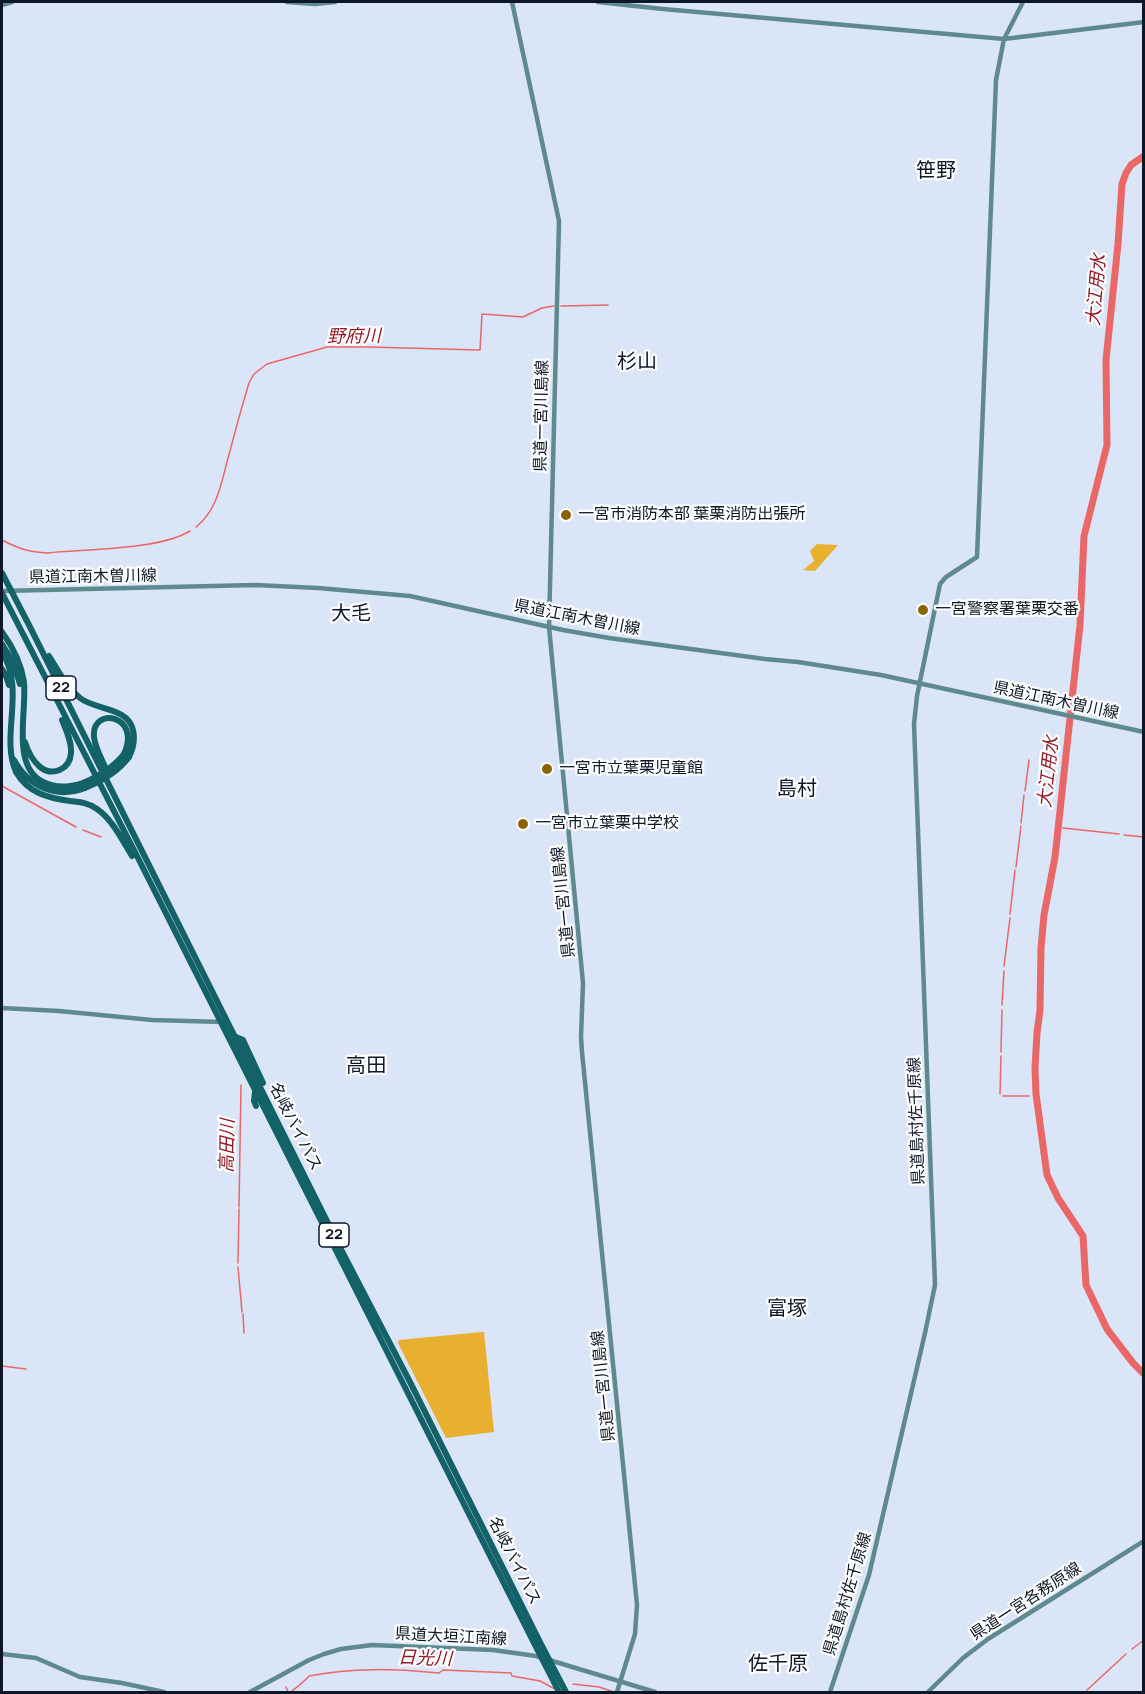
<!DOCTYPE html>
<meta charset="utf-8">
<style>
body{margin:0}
#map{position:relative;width:1145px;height:1694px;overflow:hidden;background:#dae5f8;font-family:Manrope,sans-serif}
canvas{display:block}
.frame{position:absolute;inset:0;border:3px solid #0e1728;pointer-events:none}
</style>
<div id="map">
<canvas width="1145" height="1694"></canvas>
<div class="frame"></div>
</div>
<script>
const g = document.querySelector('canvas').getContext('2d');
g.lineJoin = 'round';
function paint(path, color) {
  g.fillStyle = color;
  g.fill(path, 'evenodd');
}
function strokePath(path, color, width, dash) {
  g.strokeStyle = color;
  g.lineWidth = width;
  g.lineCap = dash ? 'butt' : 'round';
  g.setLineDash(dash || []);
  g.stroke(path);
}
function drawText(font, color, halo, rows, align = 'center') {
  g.font = font + ' Manrope,"Noto Sans JP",sans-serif';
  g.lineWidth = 4.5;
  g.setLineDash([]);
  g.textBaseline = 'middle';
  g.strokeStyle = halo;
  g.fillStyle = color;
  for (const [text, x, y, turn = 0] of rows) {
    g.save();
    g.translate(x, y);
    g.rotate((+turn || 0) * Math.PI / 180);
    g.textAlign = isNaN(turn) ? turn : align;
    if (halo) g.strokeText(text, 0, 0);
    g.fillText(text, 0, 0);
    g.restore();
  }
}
paint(new Path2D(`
 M817,544L838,545L815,571L803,570L814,561L810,551Z
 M482,1332H484L494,1432L446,1438L398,1343L399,1340Z`), '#e9af2f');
strokePath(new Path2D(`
 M561,306L608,305
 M196,527C219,509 222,478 230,451C236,428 242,406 249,383L254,374L267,364L327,347H369L480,350L482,314L523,317L542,308L554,306
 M2,540C19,549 29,552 48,553C85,549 159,550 190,531
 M2,786L76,827
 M1025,791L1029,760
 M1021,823L1024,795
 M1063,828L1119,834
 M83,830L101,837
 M1124,835L1144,837
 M1016,867L1021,826
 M1010,914L1015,870
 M1004,966L1010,918
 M1002,1005L1004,971
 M1001,1052L1002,1010
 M1000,1094L1001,1056
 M1003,1096H1029
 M239,1207L241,1085
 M238,1263L239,1209
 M238,1267L242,1312
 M243,1314L244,1333
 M2,1366L26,1369
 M1132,1649L1144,1640
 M573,1684L599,1687L614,1692
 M286,1687L288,1692
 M1087,1690L1126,1654
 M291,1692C297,1687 304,1682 309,1676C353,1667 395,1669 439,1673L443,1670L511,1673L512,1676L540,1681L555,1689
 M1083,1692H1084`), '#ea6768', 1.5);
strokePath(new Path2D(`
 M1144,156L1131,165L1126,173L1122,184L1118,244L1106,360L1107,445L1084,536L1080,625L1055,857L1044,915L1041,948L1040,1010L1037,1033L1035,1068L1036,1094L1047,1175L1058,1198L1083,1236L1086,1285L1107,1329L1133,1363L1144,1374`), '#ea6768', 7);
strokePath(new Path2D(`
 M287,2L315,4L335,2
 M512,2L559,221L549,627L583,983L581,1037L582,1052L637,1605L635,1634L617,1692
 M598,2L663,9L1004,39L1144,22
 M2,5L12,2
 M2,591L255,585L318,588L410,596L563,630L609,638L765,659L798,662L881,675L1144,732
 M2,1008L59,1011L152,1020L223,1022
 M2,1654L36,1658L80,1677L122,1683L164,1692
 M250,1692L309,1660L324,1654L341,1649L372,1645L493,1650L536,1656L655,1692
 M830,1692L869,1575L925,1333L935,1285L914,724L917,696L940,584L946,577L977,557L996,80L1004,39L1023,2
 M928,1692L963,1658L988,1639L1144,1541`), '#5e8a8e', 4.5);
strokePath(new Path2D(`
 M2,573L29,625L344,1255L410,1382L543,1648
 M2,593L136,854L537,1649
 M2,632C13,647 21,663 24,682C27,712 11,766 43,782C56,789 70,787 83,783
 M2,644L13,662L20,684
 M2,652C26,690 0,736 16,772C28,793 48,798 70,801C80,802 89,803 97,809C113,820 122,840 132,856
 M49,656C58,670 66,687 80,698C95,710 128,707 133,730C135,739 133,749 129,757
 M2,669L6,676L9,685
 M25,742C28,752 32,760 40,767C53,777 70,769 71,753C72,742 66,730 62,720
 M14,760C29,787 56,799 85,788
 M107,772C103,761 95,748 94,737C91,706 142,714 124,754
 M236,1037L243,1040L263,1083
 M255,1092L254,1101L256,1106`), '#126268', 6);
strokePath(new Path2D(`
 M83,783C99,776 113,768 124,754
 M85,788C102,781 118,772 129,757
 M543,1648L566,1692
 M537,1649L559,1692`), '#126268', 6);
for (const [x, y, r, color] of [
 [566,515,6,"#896300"],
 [923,610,6,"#896300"],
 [547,769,6,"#896300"],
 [523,824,6,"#896300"]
]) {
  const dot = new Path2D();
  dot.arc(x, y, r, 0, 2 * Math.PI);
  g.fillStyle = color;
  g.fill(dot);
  strokePath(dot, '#fff', 2);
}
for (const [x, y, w] of [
 [61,688,30],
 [334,1235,30]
]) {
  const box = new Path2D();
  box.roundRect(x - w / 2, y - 12, w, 24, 4.5);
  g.fillStyle = '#fff';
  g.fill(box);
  strokePath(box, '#0e1728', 1.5);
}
drawText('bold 15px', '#0e1728', null, [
 ["22",61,688],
 ["22",334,1235]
]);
drawText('16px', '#0e1728', '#fff', [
 ["県道一宮川島線",542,416,-89],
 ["県道江南木曽川線",93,577,-1],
 ["県道江南木曽川線",577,618,11],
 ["県道江南木曽川線",1056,701,12],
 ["県道一宮川島線",564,902,-96],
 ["県道島村佐千原線",917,1121,-92],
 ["名岐バイパス",295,1127,63],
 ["県道一宮川島線",604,1386,-96],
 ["名岐バイパス",514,1561,63],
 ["県道島村佐千原線",848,1594,-73],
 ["県道一宮各務原線",1026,1602,-33],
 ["県道大垣江南線",451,1637,3]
]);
drawText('16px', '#0e1728', '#fff', [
 ["一宮市消防本部 葉栗消防出張所",578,515],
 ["一宮警察署葉栗交番",935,610],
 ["一宮市立葉栗児童館",559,769],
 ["一宮市立葉栗中学校",535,824]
], 'left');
drawText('italic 18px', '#921926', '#fff', [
 ["大江用水",1097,290,-85],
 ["野府川",354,337,-1],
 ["大江用水",1049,772,-84],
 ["高田川",228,1146,-89],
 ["日光川",425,1659,2]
]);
drawText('20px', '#0e1728', '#fff', [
 ["笹野",936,171],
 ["杉山",637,362],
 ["大毛",351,614],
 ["島村",797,789],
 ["高田",366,1066],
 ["富塚",787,1309],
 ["佐千原",778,1664]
]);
</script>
